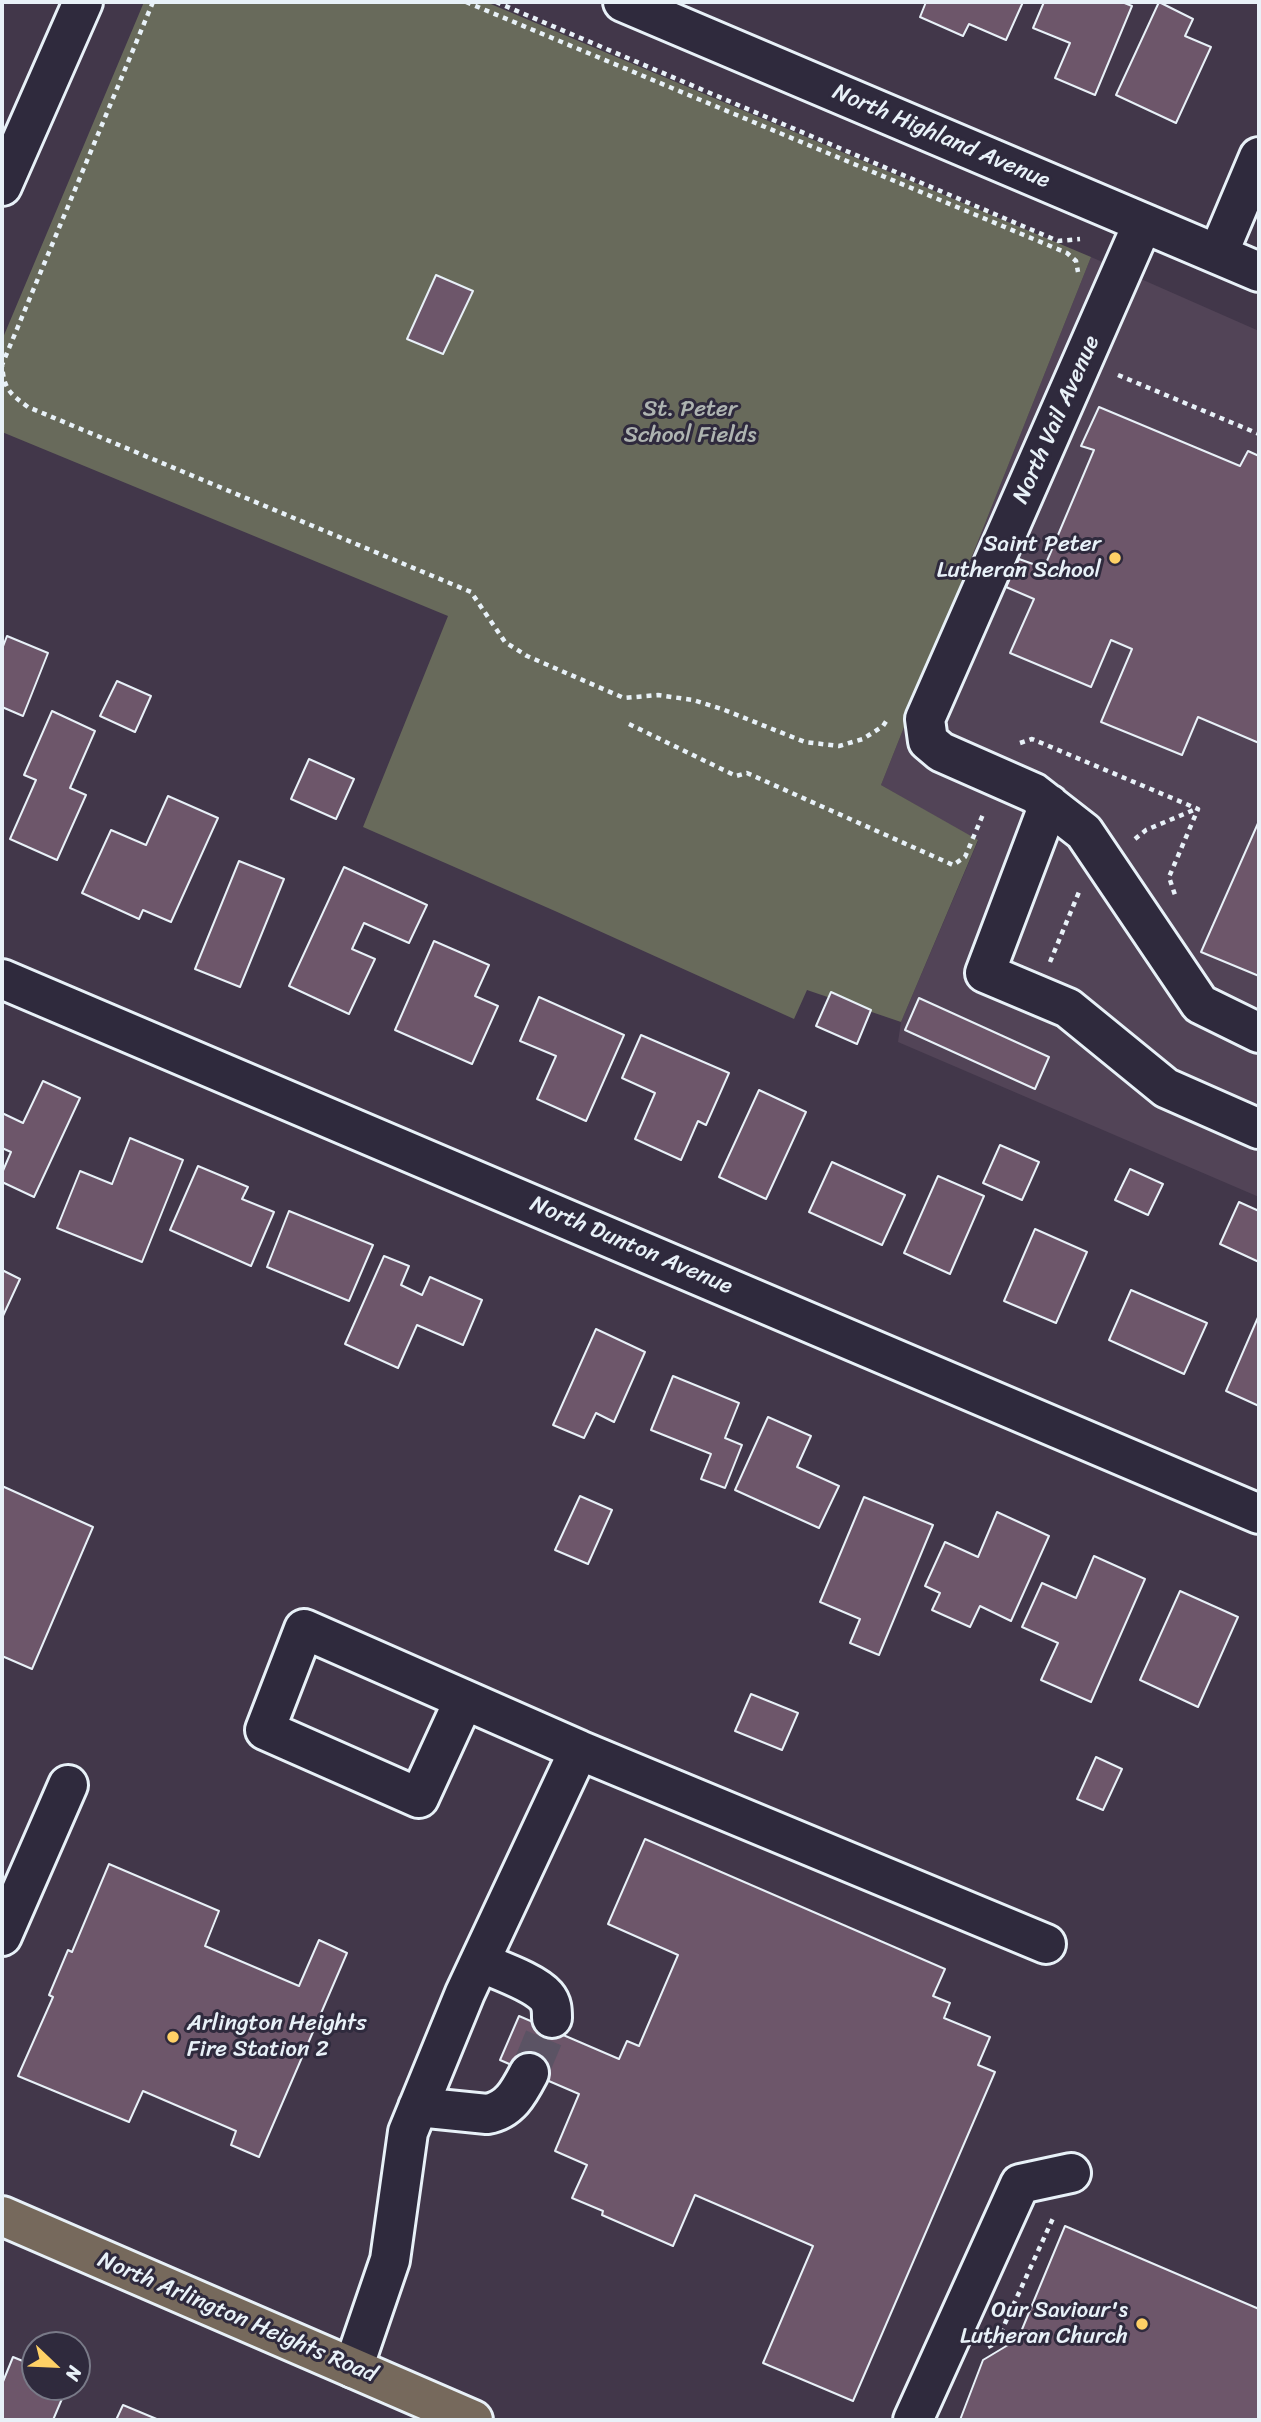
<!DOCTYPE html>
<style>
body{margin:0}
#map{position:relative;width:1261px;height:2422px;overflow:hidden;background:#42374a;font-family:Sriracha,sans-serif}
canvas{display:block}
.frame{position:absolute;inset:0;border:4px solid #e8f1f8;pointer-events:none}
.north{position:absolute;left:21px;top:2331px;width:70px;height:70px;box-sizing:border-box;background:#2f2a3d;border:2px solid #797a88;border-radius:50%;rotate:113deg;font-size:19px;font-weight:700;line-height:28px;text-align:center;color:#e8f1f8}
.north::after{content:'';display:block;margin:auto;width:24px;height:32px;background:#ffd166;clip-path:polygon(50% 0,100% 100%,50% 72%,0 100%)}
</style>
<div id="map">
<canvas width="1261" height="2422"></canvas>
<div class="frame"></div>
<div class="north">N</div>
</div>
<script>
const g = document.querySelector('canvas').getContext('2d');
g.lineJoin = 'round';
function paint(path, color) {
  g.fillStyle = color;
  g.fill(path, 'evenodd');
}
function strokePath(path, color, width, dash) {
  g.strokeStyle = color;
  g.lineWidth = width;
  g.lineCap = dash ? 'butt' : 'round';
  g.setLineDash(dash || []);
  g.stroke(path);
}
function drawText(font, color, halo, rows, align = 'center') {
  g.font = font + ' Sriracha,sans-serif';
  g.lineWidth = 6;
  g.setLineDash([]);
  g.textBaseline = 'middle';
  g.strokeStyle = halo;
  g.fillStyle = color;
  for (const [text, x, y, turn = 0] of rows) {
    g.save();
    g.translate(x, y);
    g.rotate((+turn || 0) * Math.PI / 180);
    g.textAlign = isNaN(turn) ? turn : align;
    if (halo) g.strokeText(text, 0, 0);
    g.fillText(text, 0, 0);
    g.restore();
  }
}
paint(new Path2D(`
 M1091,257L1259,331V1197L898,1042L901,1022L978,841L881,785Z`), '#524457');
paint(new Path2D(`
 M144,2H486L1091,257L881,785L978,840L901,1022L807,990L794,1019L555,911L363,827L448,616L2,432V340Z`), '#686a5b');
const building = new Path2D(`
 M926,2H1023L1006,40L969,24L963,36L920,17Z
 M1044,2H1122L1132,6L1095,95L1055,78L1070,43L1033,28Z
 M1159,2L1193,19L1185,36L1211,47L1176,123L1116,95Z
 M436,275L473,291L443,354L407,339Z
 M1099,407L1240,466L1248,451L1259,456V743L1198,717L1182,755L1101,722L1132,649L1111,640L1091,687L1010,653L1034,599L1006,587L1019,559L1044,568L1094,450L1081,446Z
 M7,636L48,653L23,716L2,707V649Z
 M117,681L151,696L135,732L100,716Z
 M52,711L95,731L70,788L86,795L57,860L10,839L36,780L24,775Z
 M309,759L354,779L336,819L291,799Z
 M168,796L218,818L171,922L143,910L139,919L82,893L111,830L146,845Z
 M1259,821V976L1201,952Z
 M239,861L284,879L240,987L195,969Z
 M344,867L427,905L409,943L364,923L352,949L375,959L349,1014L289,986Z
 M434,941L489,965L475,996L498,1006L472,1064L395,1030Z
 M831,992L871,1010L857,1044L816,1026Z
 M539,997L624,1035L586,1121L537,1099L556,1056L520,1041Z
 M919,998L1049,1057L1035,1089L905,1030Z
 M641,1035L729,1073L706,1125L698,1121L681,1160L635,1139L655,1093L622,1078Z
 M43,1081L80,1098L34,1197L2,1182V1173L11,1152L2,1148V1113L23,1123Z
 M759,1090L806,1112L766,1199L719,1177Z
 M130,1138L183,1160L142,1262L57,1228L80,1171L112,1184Z
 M1000,1145L1039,1162L1022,1200L983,1183Z
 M832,1162L905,1195L882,1245L809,1212Z
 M198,1166L248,1187L242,1199L274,1212L251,1266L170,1230Z
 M1130,1169L1163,1184L1148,1215L1115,1200Z
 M938,1176L984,1196L950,1274L904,1253Z
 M1239,1202L1259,1211V1262L1220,1244Z
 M289,1211L373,1245L349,1301L267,1267Z
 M1035,1229L1087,1252L1056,1323L1004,1301Z
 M384,1256L409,1266L401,1285L422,1295L430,1277L482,1300L463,1345L417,1325L398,1368L345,1344Z
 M2,1270L20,1279L2,1318Z
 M1131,1290L1207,1323L1184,1374L1109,1340Z
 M1259,1315V1406L1226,1391Z
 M596,1329L645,1352L614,1422L596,1413L584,1438L553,1425Z
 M673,1376L739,1403L725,1438L742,1445L725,1488L701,1479L711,1454L651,1430Z
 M768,1417L811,1436L797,1467L839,1486L819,1528L735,1490Z
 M2,1486L93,1527L32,1669L2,1656Z
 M580,1496L612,1510L588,1564L555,1550Z
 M864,1497L933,1525L879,1655L850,1643L860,1619L820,1602Z
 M997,1512L1049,1536L1011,1621L980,1606L970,1627L932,1610L940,1593L925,1586L945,1542L978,1557Z
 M1094,1556L1145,1579L1091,1702L1041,1680L1058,1643L1022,1627L1042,1583L1076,1598Z
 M1180,1591L1238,1617L1198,1707L1140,1680Z
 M751,1694L798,1713L782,1750L735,1731Z
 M1096,1757L1122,1769L1103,1810L1077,1799Z
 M645,1839L945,1969L933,1996L950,2003L944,2018L990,2037L978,2065L995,2072L853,2401L763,2363L813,2246L695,2195L673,2246L602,2215L603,2211L572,2198L587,2165L555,2151L579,2094L500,2060L519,2016L619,2059L627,2041L639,2046L678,1955L608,1924Z
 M109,1864L219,1911L205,1946L299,1986L319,1940L347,1953L259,2157L231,2145L236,2131L143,2091L129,2122L18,2076L53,1997L49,1995L68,1950L72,1952Z
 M1065,2226L1259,2309V2420H960L983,2360L1018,2339Z
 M13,2357L35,2366V2387H67L53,2420H2V2384Z
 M123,2405L159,2420H116Z`);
paint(building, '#6d566a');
strokePath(building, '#e8f1f8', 2);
strokePath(new Path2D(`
 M529,2073L552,2018`), '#5b5364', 38, [38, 19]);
const minor = new Path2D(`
 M623,2L1259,272
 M2,186L83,2
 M1143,223L925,719L928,741L941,752L1034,793L1084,832L1200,1004L1259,1033
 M1218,254L1259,157
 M1049,804L985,973L1068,1008L1166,1088L1259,1129
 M2,979L1259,1514
 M464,1700L419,1798L265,1730L304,1629L579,1750
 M2,1936L68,1785
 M480,1962C498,1970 534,1982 546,1996C552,2003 552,2010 552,2018
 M418,2107L487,2114C510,2110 519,2092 529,2073
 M353,2368L390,2260L408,2132L465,1993L579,1750L1046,1944
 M913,2420L1020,2184L1071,2173`);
const major = new Path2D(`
 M2,2216L473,2420`);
strokePath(minor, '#e8f1f8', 44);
strokePath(major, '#e8f1f8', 44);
strokePath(new Path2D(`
 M153,2L2,365C4,389 9,393 28,407L471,592L505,642L527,656L624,698L658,695L693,700L722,709L805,742L839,746L863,739L883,726L887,720
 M466,2L1067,253L1076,261L1078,272
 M496,2L1058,241L1080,239
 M1118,375L1259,434
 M629,724L736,776L747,773L953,865L965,857L984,812
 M1020,743L1032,739L1198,809L1169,877L1175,895
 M1135,839L1146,830L1196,809
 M1050,962L1079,892
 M988,2347L996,2343L1054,2216`), '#e8f1f8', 4.5, [5, 5]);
strokePath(minor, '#2f2a3d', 38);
strokePath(major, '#76695c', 38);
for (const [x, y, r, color] of [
 [1115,558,7,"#ffd166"],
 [173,2037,7,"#ffd166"],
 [1142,2324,7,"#ffd166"]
]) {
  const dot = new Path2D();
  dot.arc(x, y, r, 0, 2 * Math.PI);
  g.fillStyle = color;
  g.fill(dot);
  strokePath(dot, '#2f2a3d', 2.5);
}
drawText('23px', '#e8f1f8', '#2f2a3d', [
 ["North Highland Avenue",941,137,23],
 ["North Vail Avenue",1057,420,-66],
 ["North Dunton Avenue",631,1246,23],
 ["North Arlington Heights Road",237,2318,23]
]);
drawText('23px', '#aeb4b1', '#2f2a3d', [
 ["St. Peter",690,410],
 ["School Fields",690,436]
]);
drawText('23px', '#e8f1f8', '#2f2a3d', [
 ["Saint Peter",1101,545],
 ["Lutheran School",1101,571],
 ["Arlington Heights",187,2024,"left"],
 ["Fire Station 2",187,2050,"left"],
 ["Our Saviour's",1128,2311],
 ["Lutheran Church",1128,2337]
], 'right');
</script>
